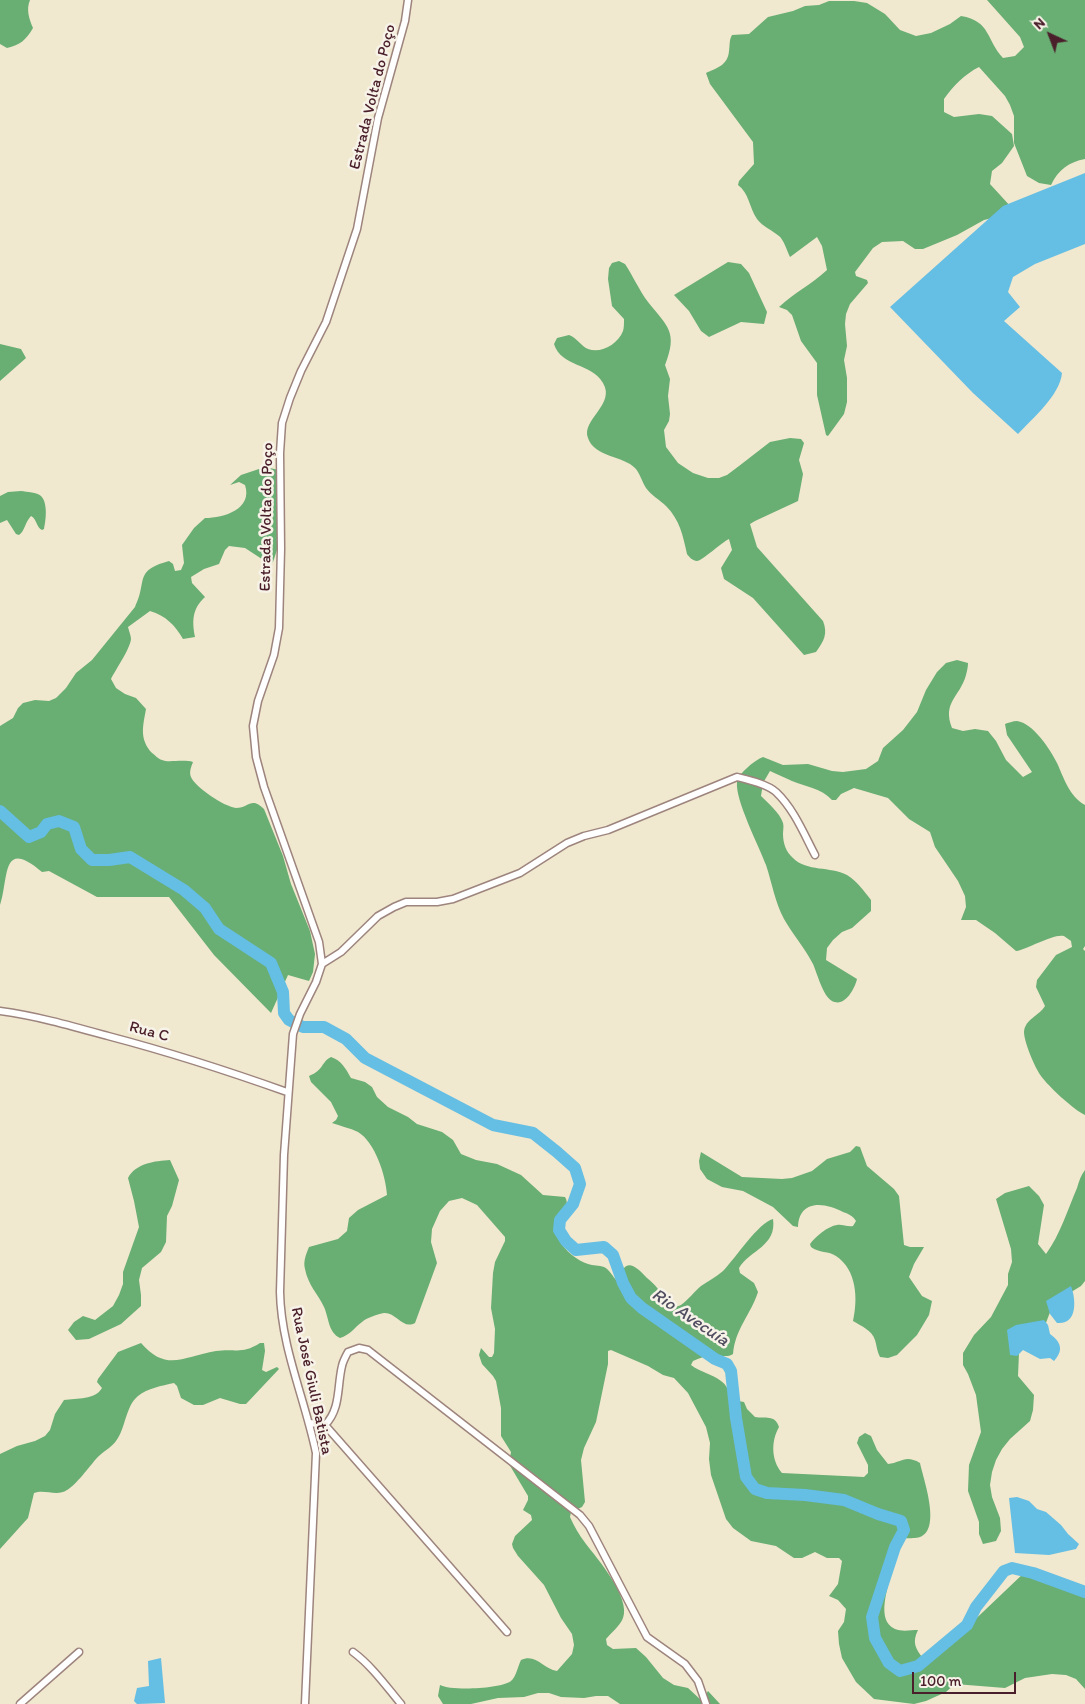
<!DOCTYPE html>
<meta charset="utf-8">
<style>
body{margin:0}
#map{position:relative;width:1085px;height:1704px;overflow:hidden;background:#f0e8cf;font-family:Itim,sans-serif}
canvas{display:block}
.north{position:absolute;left:1025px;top:10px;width:50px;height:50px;-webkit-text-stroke:4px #f7f3e8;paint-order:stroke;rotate:317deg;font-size:14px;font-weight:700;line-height:20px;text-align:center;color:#4a1f2b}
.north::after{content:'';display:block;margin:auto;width:18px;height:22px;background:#4a1f2b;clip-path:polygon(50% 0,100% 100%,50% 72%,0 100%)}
.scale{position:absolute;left:912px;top:1672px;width:104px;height:22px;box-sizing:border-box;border:2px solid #4a1f2b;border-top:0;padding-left:6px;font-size:15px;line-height:18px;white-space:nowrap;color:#4a1f2b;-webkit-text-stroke:4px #f7f3e8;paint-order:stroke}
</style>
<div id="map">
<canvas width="1085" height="1704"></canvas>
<div class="north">N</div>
<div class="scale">100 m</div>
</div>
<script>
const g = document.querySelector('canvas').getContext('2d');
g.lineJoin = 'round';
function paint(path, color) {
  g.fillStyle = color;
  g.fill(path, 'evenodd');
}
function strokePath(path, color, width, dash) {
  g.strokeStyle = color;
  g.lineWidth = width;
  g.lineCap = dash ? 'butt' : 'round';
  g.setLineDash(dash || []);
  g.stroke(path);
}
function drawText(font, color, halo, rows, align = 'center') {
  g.font = font + ' Itim,sans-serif';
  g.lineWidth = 5;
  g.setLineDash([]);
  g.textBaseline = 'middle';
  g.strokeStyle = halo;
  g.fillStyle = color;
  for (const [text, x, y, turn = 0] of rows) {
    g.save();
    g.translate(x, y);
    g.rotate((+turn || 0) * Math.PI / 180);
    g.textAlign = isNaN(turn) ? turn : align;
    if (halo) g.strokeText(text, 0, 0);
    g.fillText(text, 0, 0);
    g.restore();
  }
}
paint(new Path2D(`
 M0,0H30C26,9 29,19 33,28C26,40 20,45 7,48L0,44Z
 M987,0H1085V159C1069,162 1058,170 1051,185L1039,183L1027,176L1014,143V116L1010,105L1005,96L979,67C965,74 953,86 944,99V112L954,117L979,114L992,116L1012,134L1014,146L1002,163L992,171L990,184L1012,208L1004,215L984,220L957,235L923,249H915L903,241L882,242L873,248L855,272L856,276L867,280L868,283L850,304L846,314L845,324L847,346L844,360L847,378V402L844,414L828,436L826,435L817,395V363L801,341L792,315L787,310L779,307C794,293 812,284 827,270L822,246L817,237L790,257C787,251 784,240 779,236C772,230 763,227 757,219C749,207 749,193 738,185L739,181L754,164L753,142L710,84L706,73C717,68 728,65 729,51C730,45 729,40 732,35L749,34L768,17L793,11L805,6L819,5L829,1H854L867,3L885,14L900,30L916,36L931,33L950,24L961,16C991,21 986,40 1003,58L1015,56L1024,47L1020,37Z
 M619,261L625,264C633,276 639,290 648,302C668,327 678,332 665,365L670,379L668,396L670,414L669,421L664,430L666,447L678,463L693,473L708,478H719L727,475L739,466L770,442L790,438L801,439L804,443L799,460L803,474L798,501L755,521L750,524L757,547L823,621C828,634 824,641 816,652L804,655L753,598L724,579L721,568L732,550L729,539C722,542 702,561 697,561C693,561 689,557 687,554C683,536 680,520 666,506C660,500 651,495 646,488C642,482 640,473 635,468C624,456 594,457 588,438C581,420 616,404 603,383C592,363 561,367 554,344L557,338L569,335C577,338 581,346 588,349C601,354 618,344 623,331C624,328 624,323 624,319L612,306L608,279L609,268L612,263Z
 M728,262L741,264L749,273L767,312L764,324L741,322L709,337L701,331L689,311L674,295Z
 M0,344L21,349L26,358L0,381Z
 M265,467L279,470V544L273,562L268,563L245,548L229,546L225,550L219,564L204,569L191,577L192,583L205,597C192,609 192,621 195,637L183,639C175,625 166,616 150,611L128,627C129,631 131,636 131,639C130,649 116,669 111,679L116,688L125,694L136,698L146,709C143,726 139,739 152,753C155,755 158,759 162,760C168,763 183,759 193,762C191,767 189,772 191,777C195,787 225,807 236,808C249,808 251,796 264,809L283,856L291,884L310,931L315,954L313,972L309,981L288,975L271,1013L214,955L169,897H97L49,871L42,872C1,837 9,878 0,905V726L13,718L18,708L23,703L35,700L49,701L56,698L66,688L76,673L92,660L135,607C148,581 133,571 169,561L173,564L175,571L181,570L184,563L182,545L194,528L205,518C224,518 253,509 245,485L239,482L230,485L241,475Z
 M21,491C27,492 37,492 41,496C48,503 46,520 44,529L42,530C36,527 37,519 31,516C25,522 25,531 19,535L16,534L7,520L0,523V496L8,492Z
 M957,660L968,663C968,667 967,671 966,675C960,697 942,702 952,728L963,731L975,729L988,731L996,741L1006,760L1023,777L1032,772L1007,735L1005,724C1008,723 1013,721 1017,721C1033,723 1050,749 1057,763C1064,778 1069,796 1085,805V946L1083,949L1085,951V1115C1074,1110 1048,1086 1041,1076C1035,1068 1024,1042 1024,1032C1025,1019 1039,1016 1045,1006L1036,987L1037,980L1056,955L1072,947L1071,941C1070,940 1065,937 1064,936C1054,933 1028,949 1016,951L995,933L976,920H961L966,907L965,896L958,881L935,847L930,832L909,819L888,798L854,788L841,794L836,800H832C821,788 806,787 792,781C785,778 777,774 770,771L763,783L761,796C768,803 780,813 783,823C784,826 783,830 783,834C783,843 786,852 793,858C807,872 830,866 847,875C857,881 864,891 871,900V911L852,928L842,932L833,940L827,948L826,960L857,979C855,988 845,1008 832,1001C823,996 817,973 813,964C805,948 793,935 784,919C775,902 772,883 766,865C759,846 735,800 737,782C738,774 755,760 763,757L783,765L808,764L832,771L843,772L866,769L878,761L883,748L903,730L917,712L926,690L937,672L946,663Z
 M331,1057C341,1060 346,1069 351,1078L365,1082L372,1087L377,1097L388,1107L408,1117L417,1124L442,1132L453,1140L461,1154L476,1160L497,1164L521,1175L543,1195L565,1197C573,1209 551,1224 559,1240C564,1250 578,1261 588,1264C593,1266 599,1265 604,1267C609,1269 613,1277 617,1281L619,1279C625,1257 635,1265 647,1278C651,1281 655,1285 658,1289C661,1294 661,1302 667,1306C671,1308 677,1307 681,1305C688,1300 694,1292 701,1286C708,1281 716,1277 723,1271C734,1260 759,1222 773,1219C777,1246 750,1250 739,1268L740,1273L754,1283L758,1292C751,1314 735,1329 733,1354C727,1358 720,1355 713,1355C706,1356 699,1358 693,1361L691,1365C700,1372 712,1374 721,1381C732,1389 727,1400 744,1402L747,1409L755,1417C765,1419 775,1414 779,1427C771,1441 771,1460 782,1473L864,1477L868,1473V1465L857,1443L859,1437L865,1433L871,1436L877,1450L888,1464C901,1463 905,1454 920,1463C923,1478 942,1529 920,1537C911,1540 901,1535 895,1544C894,1553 893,1562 891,1571C889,1587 875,1620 895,1629C902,1632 911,1630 918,1630C912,1642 915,1649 924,1659C938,1651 949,1639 963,1631L1026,1571L1040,1572L1071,1588L1085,1592V1689L1076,1679L1066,1675L1052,1674L1025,1678L1005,1688L955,1684L946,1692L926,1701L914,1704L874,1699L856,1682L842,1658L839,1644L838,1631L844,1622L846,1609L838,1600L829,1596L838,1584L842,1561L839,1558H827L815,1552L802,1558H794L776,1546L751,1541L733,1528L726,1519L711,1475L709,1459L710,1443L706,1427L688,1393L674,1378L663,1375L648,1366L611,1350L608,1351V1364L596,1422L584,1448L581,1460L585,1502L582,1507L571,1512L570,1517C574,1526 579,1535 586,1544C597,1558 631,1598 623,1618C620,1626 611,1633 606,1639L607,1645L613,1649L636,1648L646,1657L663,1678L674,1685L688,1688L702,1701L708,1691L720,1704H620L608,1696H596L584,1698L561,1697L549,1693H538L524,1697L498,1698L471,1704H443L438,1696L440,1685C451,1691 500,1689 511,1681C516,1677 518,1666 521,1660C536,1653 543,1669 557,1671L572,1654L574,1645L572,1634L561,1618L544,1585L518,1556L513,1548L512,1544L515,1536L532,1520L531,1515L523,1510L528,1500V1496L509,1464L511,1452L501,1436V1408L496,1381L493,1376L482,1364L479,1355L481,1348L489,1357H492L494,1353L495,1329L491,1308L493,1273L495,1262L505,1241V1237L477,1205L462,1198L449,1201L440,1211L432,1229L431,1242L437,1263L415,1323C403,1330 396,1312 384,1313C378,1314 366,1318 362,1322C354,1328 350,1335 340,1338C328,1332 329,1318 324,1307C318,1294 308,1285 305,1269C303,1262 306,1254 309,1247L338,1239L347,1231L349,1218L358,1210L387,1195C386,1176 375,1142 358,1132C350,1128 340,1126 332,1123L336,1120L338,1116L331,1102L311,1082L309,1076C324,1070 321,1062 331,1057Z
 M856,1146L860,1147L867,1166L894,1189L899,1196L904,1245L910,1247H924L914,1264L909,1277L922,1296L932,1301L929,1315L917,1335L897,1355L888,1358L880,1357C877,1351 877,1347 875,1340C872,1330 861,1326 853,1321C858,1299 857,1270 836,1256C829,1251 819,1253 811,1247L810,1244C815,1237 828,1226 837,1225C842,1224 847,1227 853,1226L856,1221C853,1216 849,1214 843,1212C825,1202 799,1199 798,1227L793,1226L773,1207L743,1191L722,1187L707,1179L700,1169L699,1161L701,1152L742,1177L782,1179L792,1178L812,1171L827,1159L850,1152Z
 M170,1160L179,1180L172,1206L167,1216L166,1242L161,1252L142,1268L139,1280L141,1295V1306L121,1324L89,1339L76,1340L68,1330L74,1322L83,1316L95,1320L113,1306L119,1295L123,1284V1272L139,1227L134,1201L128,1178C136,1163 155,1161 170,1160Z
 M1085,1170V1281L1081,1286L1063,1297L1052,1307L1044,1328L1019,1353L1018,1376L1034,1395L1033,1410L1030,1421L1010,1439L1002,1449L996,1460L992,1472L990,1485L992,1497L1000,1518L1001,1531L996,1541L983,1544L979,1534V1522L968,1491L969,1465L981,1432L976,1395L968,1374L963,1365V1353L974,1335L991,1317L1008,1285V1274L1012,1262L1011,1249L996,1199L1005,1193L1029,1186L1039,1196L1044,1205L1038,1244L1046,1254C1060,1235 1068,1209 1077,1188C1079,1181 1081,1175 1085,1170Z
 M141,1343C167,1373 184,1356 216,1351C236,1348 241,1355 260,1343H264L265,1351L262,1370L266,1372L277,1367L279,1369L246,1404H240L220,1398L203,1405H194L181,1398L177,1386L174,1383C161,1386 148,1388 138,1396C125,1407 126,1428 116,1441C111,1448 102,1452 96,1459C89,1467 76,1485 67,1490C57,1497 45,1489 34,1493L28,1518L0,1549V1454L17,1446L35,1441L45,1436L50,1430L55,1414L64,1400C77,1398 95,1400 102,1388L97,1382L98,1379L118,1352Z`), '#69ae73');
paint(new Path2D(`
 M1085,173V244L1035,264L1013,277L1008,292L1020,307L1004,321L1062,373C1060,395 1033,418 1018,434L973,393L890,307L1003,206Z
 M1071,1286C1076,1299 1078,1325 1057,1323L1050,1314L1046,1301Z
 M1044,1320L1048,1325L1050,1334C1061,1342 1064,1350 1054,1361L1050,1358L1040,1359L1023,1350L1017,1356L1010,1355L1007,1330L1016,1325Z
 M1017,1497L1029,1501L1037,1509L1046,1512L1061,1525L1068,1534L1079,1544L1076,1549L1049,1555L1015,1553L1009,1498Z
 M161,1658L165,1703L137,1704L134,1701L137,1688L149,1686L148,1661Z`), '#65bee3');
strokePath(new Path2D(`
 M0,811L29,837L41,832L47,824L59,821L74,827L81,849L92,860H109L130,857L184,890L205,908L219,929L271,963L283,992L284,1013L289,1020L303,1027H324L346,1039L365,1058L493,1125L533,1133L557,1152L575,1168L580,1184L573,1204L560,1220L559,1230L566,1241L576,1250L604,1247L613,1255L623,1283L631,1298L642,1308L715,1359L727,1364L731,1371L736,1418L746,1477L755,1489L767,1493L805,1495L844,1500L878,1514L901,1521L904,1530L895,1547L872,1617L875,1638L889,1663L900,1671L918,1666L967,1625L976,1607L1004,1571L1012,1568L1033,1573L1085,1592`), '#65bee3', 12);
const street = new Path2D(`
 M322,964L341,952L378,916L394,907L406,902H437L453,899L520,873L567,843L584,836L608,830L737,777C749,780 767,784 776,792C794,809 804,834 815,855
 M0,1011C37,1016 72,1026 108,1036C169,1052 228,1071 287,1092
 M310,1423L325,1425L507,1632
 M325,1425C341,1409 337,1386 342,1366C343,1361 346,1356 348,1352L359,1348L368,1350L580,1515L589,1526L647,1637L685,1664L698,1681L706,1704
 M353,1652C372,1666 386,1686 401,1704
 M20,1704L79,1652
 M305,1704L316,1453C305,1399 281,1347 280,1292L284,1155L293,1034L300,1014L316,982L322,964L319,942L264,787L256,757L253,726L258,701L274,655L279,628L281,549L280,453L282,423L290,398L301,371L326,322L357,229L378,118L405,21L408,0`);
strokePath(street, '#9d847d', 9);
strokePath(street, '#fff', 6);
drawText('16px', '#4a1f2b', '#f7f3e8', [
 ["Estrada Volta do Poço",373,97,-76],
 ["Estrada Volta do Poço",267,517,-89],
 ["Rua C",149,1032,15],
 ["Rua José Giuli Batista",311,1381,78]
]);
drawText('italic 18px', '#524f62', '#f7f3e8', [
 ["Rio Avecuía",690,1318,34]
]);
</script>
